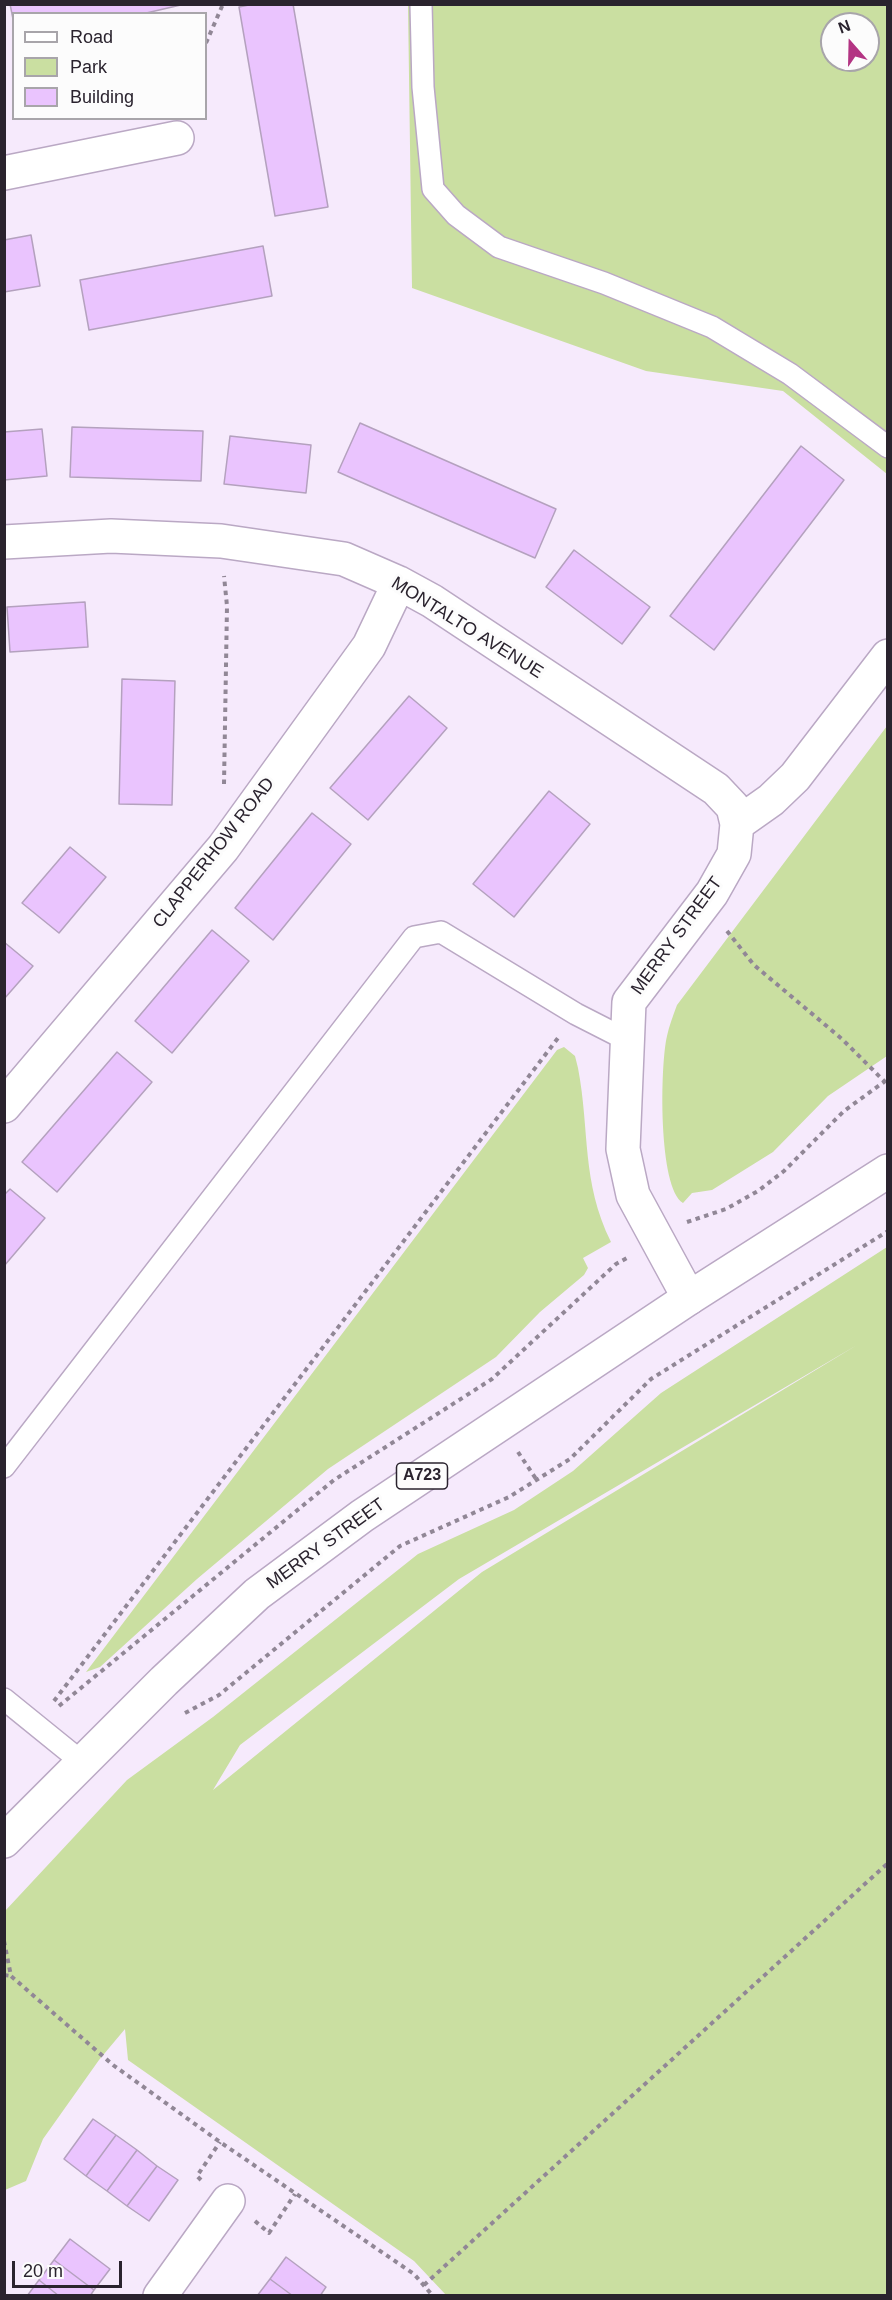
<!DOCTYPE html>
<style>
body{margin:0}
#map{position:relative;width:892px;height:2300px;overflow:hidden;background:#f6eafc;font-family:Arial,sans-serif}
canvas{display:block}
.frame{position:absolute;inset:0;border:6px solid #2a232e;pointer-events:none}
.legend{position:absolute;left:12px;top:12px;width:195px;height:108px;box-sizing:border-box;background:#fcfcfc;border:2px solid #a8a5aa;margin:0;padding:8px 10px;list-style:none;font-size:18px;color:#2a232e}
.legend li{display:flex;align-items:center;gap:12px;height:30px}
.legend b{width:30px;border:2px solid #a8a5aa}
.north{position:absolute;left:820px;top:12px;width:60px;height:60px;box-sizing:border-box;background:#fcfcfc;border:2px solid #a8a5aa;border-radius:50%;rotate:340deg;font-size:16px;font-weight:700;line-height:24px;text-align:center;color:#2a232e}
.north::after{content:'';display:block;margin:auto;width:21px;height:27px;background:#b33483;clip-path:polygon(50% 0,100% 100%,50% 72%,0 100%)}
.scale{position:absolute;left:12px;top:2261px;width:110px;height:27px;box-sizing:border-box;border:3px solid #2a232e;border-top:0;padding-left:8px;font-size:18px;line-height:21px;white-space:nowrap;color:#2a232e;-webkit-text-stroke:4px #fcfcfc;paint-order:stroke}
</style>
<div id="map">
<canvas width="892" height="2300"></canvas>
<div class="frame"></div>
<ul class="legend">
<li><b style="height:8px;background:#fff"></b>Road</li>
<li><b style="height:16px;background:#cadfa1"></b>Park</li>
<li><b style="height:16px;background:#eac4fe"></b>Building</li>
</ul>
<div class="north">N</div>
<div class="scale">20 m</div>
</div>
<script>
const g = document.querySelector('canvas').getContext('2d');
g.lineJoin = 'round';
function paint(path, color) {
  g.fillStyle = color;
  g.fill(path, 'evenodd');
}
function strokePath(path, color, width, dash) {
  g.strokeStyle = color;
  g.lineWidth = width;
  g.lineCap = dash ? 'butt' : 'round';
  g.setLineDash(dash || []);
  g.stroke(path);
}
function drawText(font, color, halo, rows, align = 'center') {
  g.font = font + ' Arial,sans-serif';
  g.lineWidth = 6;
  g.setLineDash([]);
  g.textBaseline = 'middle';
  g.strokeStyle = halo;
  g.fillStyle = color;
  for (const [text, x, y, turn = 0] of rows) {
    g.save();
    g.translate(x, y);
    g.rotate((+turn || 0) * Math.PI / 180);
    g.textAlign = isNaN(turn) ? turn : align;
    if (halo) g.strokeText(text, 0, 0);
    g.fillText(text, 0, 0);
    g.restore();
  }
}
paint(new Path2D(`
 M408,5H887V474L783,391L646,371L412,288ZM832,24H868V60H832Z
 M887,726V1056L828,1096L773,1152L712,1190L692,1193L683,1203C658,1188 660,1065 667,1036C669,1026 673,1016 677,1005Z
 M564,1047L575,1056L578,1068C590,1131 581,1181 611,1242L583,1258L588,1268L584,1275L540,1312L496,1357L328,1469L197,1579L100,1667L86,1672L557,1050Z
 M887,1247V2295H446L414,2261L128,2060L125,2029L99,2060L43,2139L26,2181L5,2190V1911L127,1780L213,1717L418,1554L514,1510L573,1471L661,1393ZM857,1345L482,1572L213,1790L240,1745L459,1579Z`), '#cadfa1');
const building = new Path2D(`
 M10,4H185L142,14H14V24Z
 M254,4H293L328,207L275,216L239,7Z
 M31,235L40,286L4,292V240Z
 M263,246L272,296L89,330L80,280Z
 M360,423L556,509L535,558L338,472Z
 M72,427L203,431L201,481L70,477Z
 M42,429L47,476L4,480V432Z
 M230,436L311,445L306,493L224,484Z
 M801,446L844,480L714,650L670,616Z
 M574,550L650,607L622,644L546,587Z
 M85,602L88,647L10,652L7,607Z
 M122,679L175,681L172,805L119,804Z
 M409,696L447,728L368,820L330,788Z
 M549,791L590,824L514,917L473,884Z
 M312,813L351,844L273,940L235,908Z
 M70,847L106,877L59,933L22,903Z
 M212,930L249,961L172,1053L135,1021Z
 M4,942L33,966L4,999Z
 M117,1052L152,1082L57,1192L22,1162Z
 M10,1189L45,1218L4,1266V1195Z
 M93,2119L116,2135L86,2176L64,2159Z
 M116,2135L137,2150L107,2191L86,2176Z
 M137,2150L157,2166L127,2206L107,2191Z
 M157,2166L178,2180L149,2221L127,2206Z
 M70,2239L110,2269L94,2290L54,2260Z
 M286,2257L326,2287L320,2296H293L270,2279Z
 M54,2260L94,2290L90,2296H59L39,2280Z
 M270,2279L293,2296H257Z
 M39,2280L59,2296H27Z`);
paint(building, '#eac4fe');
strokePath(building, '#b4a1be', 1.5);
const lane = new Path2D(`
 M421,4L423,87L433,189L456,215L499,247L604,283L712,327L790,374L888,447
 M4,1467L414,937L441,932L576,1014L627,1040
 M4,1699L83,1763`);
const street = new Path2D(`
 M4,173L177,138
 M4,542L111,536L221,541L344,559L399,583L432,601L716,789L733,807L737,824
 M4,1106L223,848L369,646L399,583
 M689,1298L633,1195L623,1149L629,1002L712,893L734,854L737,824L771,800L795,777L888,656
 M160,2296L228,2201`);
const primary = new Path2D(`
 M4,1841L164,1681L257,1594L362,1516L689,1298L888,1171`);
strokePath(lane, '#baa8c4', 24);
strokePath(street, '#baa8c4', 36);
strokePath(primary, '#baa8c4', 36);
strokePath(new Path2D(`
 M206,43L223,4
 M224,784L227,606L224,576
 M727,931L754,965L842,1039L888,1085
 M687,1222L726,1209L758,1191L784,1171L844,1111L888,1079
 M518,1452L536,1479
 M54,1701L558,1038
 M59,1706L334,1480L492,1379L616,1264L627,1258
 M185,1713L219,1695L400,1546L509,1497L570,1459L651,1379L888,1231
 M4,1941L11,1976L113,2065L220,2142L414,2274L433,2296
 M4,1975L11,1976
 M201,2180L197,2176L220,2142
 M255,2221L269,2233L295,2194
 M424,2285L888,1863`), '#918796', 4, [4.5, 4.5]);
strokePath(lane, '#fff', 21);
strokePath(street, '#fff', 33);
strokePath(primary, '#fff', 33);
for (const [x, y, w] of [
 [422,1476,51]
]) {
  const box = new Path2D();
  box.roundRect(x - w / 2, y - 13, w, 26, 4.5);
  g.fillStyle = '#fcfcfc';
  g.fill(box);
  strokePath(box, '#2a232e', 1.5);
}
drawText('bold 16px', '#2a232e', null, [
 ["A723",422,1476]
]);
drawText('18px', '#2a232e', '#fcfcfc', [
 ["MONTALTO AVENUE",467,628,32],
 ["CLAPPERHOW ROAD",214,853,-52],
 ["MERRY STREET",677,936,-54],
 ["MERRY STREET",326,1544,-36]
]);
</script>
